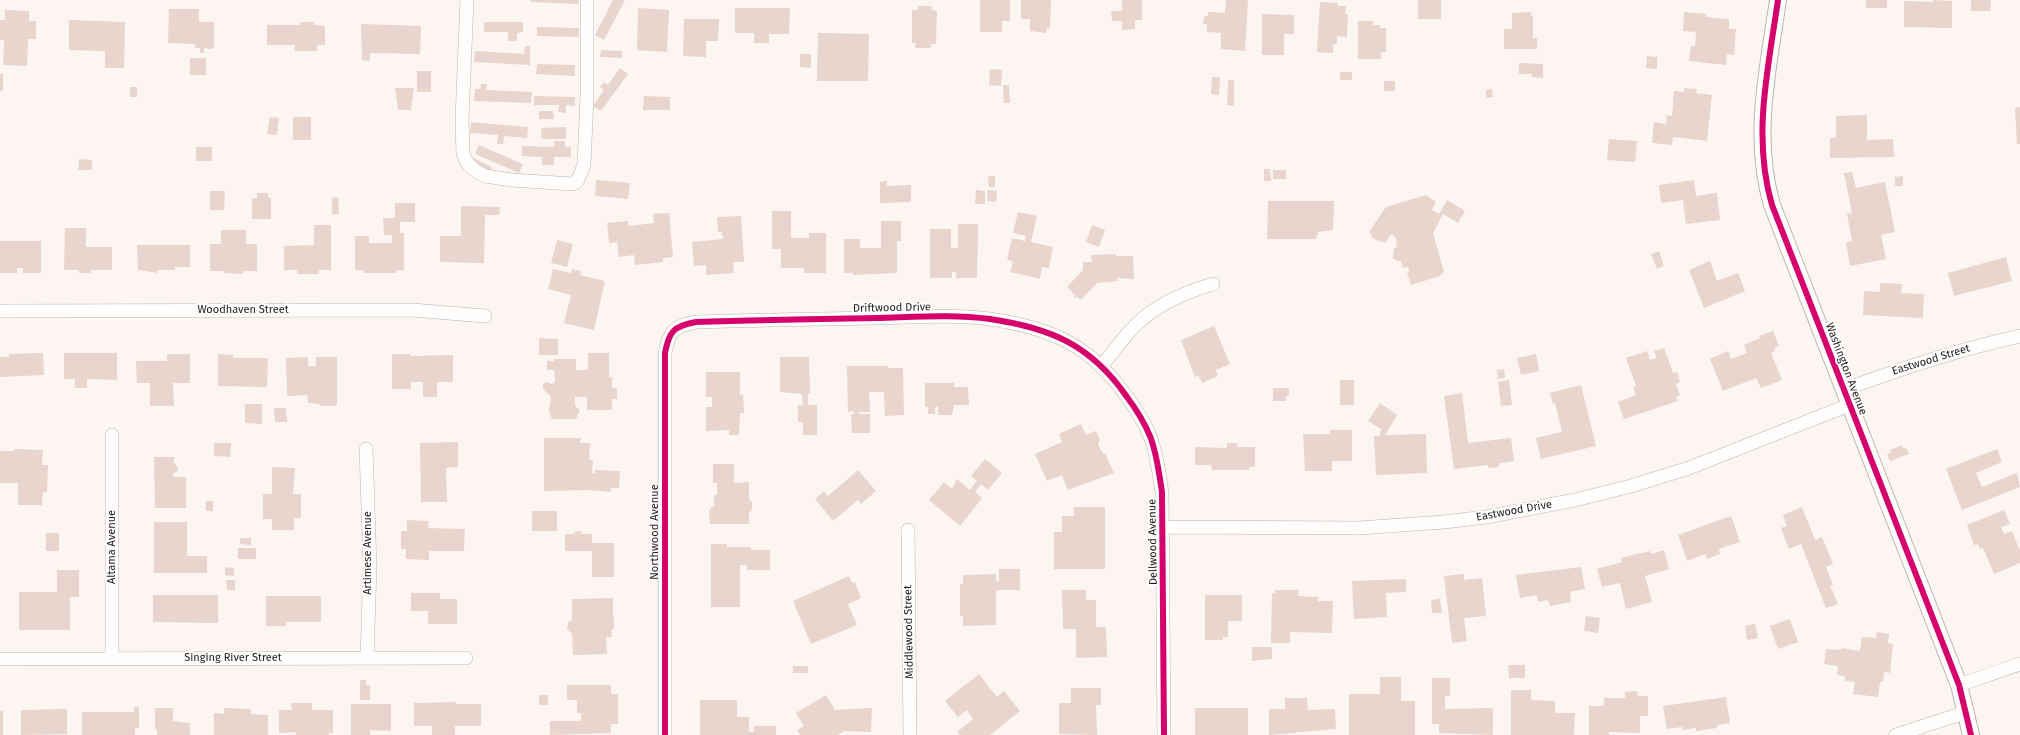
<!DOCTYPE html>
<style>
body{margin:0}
canvas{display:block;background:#fcf5f2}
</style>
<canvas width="2020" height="735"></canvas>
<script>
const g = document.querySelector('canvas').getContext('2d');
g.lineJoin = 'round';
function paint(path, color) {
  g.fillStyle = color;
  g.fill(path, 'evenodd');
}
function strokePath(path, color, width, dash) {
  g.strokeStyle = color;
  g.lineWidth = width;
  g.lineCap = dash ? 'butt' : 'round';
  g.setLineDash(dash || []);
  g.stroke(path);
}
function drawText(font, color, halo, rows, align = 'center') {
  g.font = font + ' "Fira Sans",sans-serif';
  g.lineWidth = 4;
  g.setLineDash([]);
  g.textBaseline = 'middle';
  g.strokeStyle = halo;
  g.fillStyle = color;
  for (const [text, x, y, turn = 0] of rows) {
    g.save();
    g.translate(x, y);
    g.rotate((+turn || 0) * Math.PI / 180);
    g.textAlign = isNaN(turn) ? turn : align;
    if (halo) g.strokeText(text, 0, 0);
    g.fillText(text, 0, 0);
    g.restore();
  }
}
paint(new Path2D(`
 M531,0H579L578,4L531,2Z
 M613,0H625L604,40L595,35Z
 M980,0H1010V21H1002V32H980Z
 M1021,0H1051L1050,29L1047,28L1046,33L1030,31V19H1021Z
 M1122,0H1142V20H1135V29L1122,30V21H1112L1111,11H1122Z
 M1226,0H1248L1245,51L1221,49V33L1207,32V24H1203L1204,16H1208V12L1225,13Z
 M1418,0H1441V19H1418Z
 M1866,0H1887V8H1866Z
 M1933,0L1952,1V28L1904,27V1L1933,2Z
 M1971,0H1991L1990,11H1971Z
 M1320,2L1338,3V6H1346L1345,14H1348L1347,37L1337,36V44H1333V53L1317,52Z
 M918,6H932L931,10L937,11L936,44H931V48H915L916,43H912V10H918Z
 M638,8L669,10L667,52L637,50Z
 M735,8H790L789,34H769V43H754V33H735Z
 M169,9H199V22H214V48L211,49L204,48V53H200V48H195V44L168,43Z
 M5,10L29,11V21H36V39H28L27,66L3,65L4,40H0V20H5Z
 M1531,12V16H1533V38H1537V49H1504V29H1512V13Z
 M1684,12L1706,14V17L1729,19V29H1736L1734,55L1727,54L1726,65L1689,61L1691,46H1695L1696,32L1683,31Z
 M1262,14L1294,15V34H1284V55H1262Z
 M684,19H719L718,41H706V57L683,56Z
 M69,20L125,22L124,68H105V51L69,50Z
 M1358,21H1373V25H1380V28H1386V52H1381V59H1358Z
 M300,22H314V25L325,26V45H317V51H294L295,45H267V25H300Z
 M484,22H523V32L517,33V41H508V32H484Z
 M361,24L421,26L420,54L370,53V61L362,60Z
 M537,27L579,28V37L537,36Z
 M818,33L869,34L868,81H817Z
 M525,46H530V65L474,62L475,51L524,54Z
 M601,50L622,51V58L600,57Z
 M800,54H811V68L800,67Z
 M1647,56L1657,57V69L1646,68Z
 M190,58H206V75H190Z
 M1519,63L1543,64V78L1532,77V74H1519Z
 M537,64L575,65V76L536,74Z
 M620,68L628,74L601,111L593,106L604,90L600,87L604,82L608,85Z
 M990,69L1002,70L1001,86L989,85Z
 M417,71H431V92H417Z
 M1340,72H1352V80H1340Z
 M0,74H3V91H0Z
 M1212,77H1220L1219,95L1211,94Z
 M1228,80H1234V106L1227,105Z
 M1384,81H1395V91H1384Z
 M481,84H487L486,90L532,92L531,103L474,101L475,89H480Z
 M1003,85H1009L1010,103H1004Z
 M130,87H137V97H130Z
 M395,88H414L411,110H398Z
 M1684,88L1697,89L1696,93L1712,95L1707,141L1673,137L1672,145L1652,143L1654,122L1666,124L1667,115L1672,116L1674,91L1684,92Z
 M1492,89L1493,97L1486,98V90Z
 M534,96L575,97V106L566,105V113L558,112L559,105H534Z
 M644,96L670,97V110H643Z
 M2020,107V144H2017L2015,108Z
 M539,111H553L554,119H539Z
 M1867,115V140L1893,139L1894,157L1830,158V138H1836V116Z
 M270,117L279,118L277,135L267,134Z
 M293,117H311V140H293Z
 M471,122L528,127L527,138L504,136L503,144H497L498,135L470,133Z
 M566,127V139H542L541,128Z
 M1609,139L1637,141L1635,162L1607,160Z
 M554,141H565V147H571V157H554V165H542V157L522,156V146L554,147Z
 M479,145L523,164L519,173L475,154Z
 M196,147H212V161H196Z
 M474,158L493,168L490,173L471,164Z
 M79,159L92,160V170H78Z
 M1264,169H1270L1271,181H1264Z
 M1273,170H1286V179H1273Z
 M1852,172L1856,188L1885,182L1895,232L1881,235L1886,259L1850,266L1846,242L1852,241L1847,214L1852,213L1844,173Z
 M988,176H995V187H989Z
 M1903,176V186H1895V177Z
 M596,180L630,183L628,199L595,196Z
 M1694,180L1696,196L1717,193L1720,220L1686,224L1683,200L1661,203L1659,185Z
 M887,181V186L911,185V202L880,203V182Z
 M976,190L985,191V204H975Z
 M988,190L997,191L996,202L987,201Z
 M210,191H225L224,210H210Z
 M257,193H268V198H271V219H252V198H257Z
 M1426,195L1436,202L1432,210L1439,214L1447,200L1465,211L1458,223L1443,214L1433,233L1444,272L1440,276L1411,285L1407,273L1409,272L1408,267L1403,268L1401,261H1397L1393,258L1394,248L1397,247L1396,238L1391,234L1385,243L1381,241L1380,242L1371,237L1372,235L1369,232L1386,207Z
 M338,197L339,214H332V198Z
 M1268,201H1334L1333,230L1318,232L1316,239H1267Z
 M395,203H415V222H400V233H404V270H396V273H364V270H355V236H369V243H392V235H384L383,218H395Z
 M461,206L500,207L499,215H485L484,263L440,262V236H461Z
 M772,211H791V238H809V233H826V273H804V268H781V249H772Z
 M1018,212L1037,216L1031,242L1053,247L1049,268L1042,267L1040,279L1010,272L1013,261L1007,260L1012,238L1025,241L1026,236L1013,233Z
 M669,213L673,257L663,258V262L635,265L634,255L619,257L617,242L609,243L607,223L628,221L629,226L654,223L653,214Z
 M741,216L744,262H733L734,273L706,275V265L694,266L692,242L723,239L722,232H718L717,217Z
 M881,221H901V241H897V273L853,275V273H844V239H860V248H881Z
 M958,224H978L977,278H956V272H952V278H930V229H951V248H958Z
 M314,225H331V270H319V274H297V270H284V246L314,245Z
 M1092,225L1105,230L1099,247L1086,242Z
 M65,228H86V247H112V270H91V273H79V270H64Z
 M221,230H246V244H257V271H243V274L224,273V271H210V244H221Z
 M557,240L573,244L567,267L551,263Z
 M0,241H41V273H23V268H17V273H0Z
 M137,245H190V267H175V270H157V273L138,270Z
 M1659,251L1664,266L1657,269L1651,254Z
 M1116,254V256H1133L1134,279L1117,278L1118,281L1097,283L1081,300L1077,297L1075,298L1074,297L1075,295L1067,287L1083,270V262H1092L1091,255Z
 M2006,257L2012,281L1954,296L1948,273Z
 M1710,261L1717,281L1738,273L1745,291L1704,308L1689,270Z
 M553,269L571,273L572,269L581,271L580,275L605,281L594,330L564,323L571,295L548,289Z
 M1880,283L1902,284L1901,293L1924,294L1923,318L1863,315L1864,291L1880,292Z
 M1214,326L1230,364L1216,370L1218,376L1202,383L1198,375L1195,377L1181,340Z
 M1773,331L1779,346L1774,348L1775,351L1771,353L1782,380L1761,388L1756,378L1723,391L1710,359L1728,351L1731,359L1747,353L1744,345L1760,338L1759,336Z
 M539,338L558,339V355H539Z
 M1664,348L1673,373L1677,372L1680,382L1676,384L1680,395L1676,397L1678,401L1624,419L1618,402L1636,395L1633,387L1636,386L1626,358L1647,351L1650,360L1657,358L1654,351Z
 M43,353L44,375L0,377V357H9V354Z
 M64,353H117V380L87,379V388H75V379H64Z
 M588,353H609V377H612V388H617V399H612V410H587V397H575V406L580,410L577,417L575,419H552L549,411L551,397L543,389V384L547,382L552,384L555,382V378L554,370H547V361H554V359H576V370H588Z
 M167,354H190V383H173L174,406H150V383H137L136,361H167Z
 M218,354L233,355V358H268L267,387L218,386Z
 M392,354H410V356L453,355V382H437V397H423V382H411V389H392Z
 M1536,354L1539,371L1521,375L1517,358Z
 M308,357V366H316V357H337V404L335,406H320V404H315V403H308L307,395L287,396L286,358Z
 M780,357H809L810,393H808V405H817V435H803V422H798V405H803L802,394L780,392Z
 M847,366H888V368H903L904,415L885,416L884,392H869L870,412H859V414H870V433H852L851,414H854V411L848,412Z
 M1504,369L1505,378L1498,379L1497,370Z
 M706,372H740V395H743L744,413H740L739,435H729V430L706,431V407H712V397H706Z
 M1340,380H1354V405H1340Z
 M1509,380L1512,405L1501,406L1498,382Z
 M925,383H954V387H968L969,405H954L952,415H938V407H935V414H928V407H925Z
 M1581,385L1596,446L1541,459L1536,438L1562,432L1555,403L1553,404L1550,393Z
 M1273,388H1289V396H1286V401H1273Z
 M1462,393L1468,443L1511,438L1514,461L1499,463V467L1488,468V465L1454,469L1444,396Z
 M1380,403L1397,415L1385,435L1426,434L1427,473L1376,475L1374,436H1380L1381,429L1368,421Z
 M245,404H262V424L245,423Z
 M274,408H286L287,422H275Z
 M1081,424L1086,435L1096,431L1100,440L1098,443L1100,449L1104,454L1105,453L1114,473L1068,490L1062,475L1047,481L1035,454L1062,442L1059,434Z
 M1330,430H1352V461H1332V471H1305L1303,434H1330Z
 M544,438H581L580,443H590L589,460H593L592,473H595V470L620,471L619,488H611V492L589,490L544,491Z
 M458,442V467L446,468L447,502H421L420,443Z
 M214,443H231L230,457L214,456Z
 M1227,443H1237V447H1255V467H1249V470H1212L1211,465H1195V447L1227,448Z
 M1902,445L1903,449L1906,448L1909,454L1890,461L1887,454L1891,453L1890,450Z
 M14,449L43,450L42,465H48L47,492H43L42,505H18V483H0V451H14Z
 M1997,449L2002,462L1976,473L1982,487L2017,473L2020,487L1962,510L1946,469Z
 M154,457H174V463L178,467L177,472L173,473V477H186V508H155Z
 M985,459L1002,473L988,490L981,484L975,492L982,498L960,526L929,500L944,482L952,489L957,479L970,490L977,481L971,476Z
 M713,464H734V483L749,482V499L752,502V510L749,513V524H710L709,510H711V507H714V495H717V483H713Z
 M272,467L295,468L293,494H301V518H294V530H272V519H263V494H272Z
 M858,470L876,491L861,504L858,500L833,521L815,499L824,491L828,496Z
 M206,501H213V511H206Z
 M1074,507H1105V569H1054V532H1062V516H1074Z
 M1802,507L1815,540L1822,537L1833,564L1826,567L1833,585L1830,586L1838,604L1826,608L1801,544L1789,549L1781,528L1787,526L1783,515Z
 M2004,510L2010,524L2001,527L2004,534L2012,531L2020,551V563L1994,574L1983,548L1980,549L1978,544L1974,545L1967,525Z
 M532,511H557V531H532Z
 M1731,516L1740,542L1719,549L1720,554L1707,559L1706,554L1687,561L1678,535Z
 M407,520L429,521L428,528L465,529L464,551H429V560L406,559V549H401V531H407Z
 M154,522H187V556H207V573H154Z
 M576,531H581L582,534H592V543H614V577H592V551H565V534H574Z
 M46,533H59V551H46Z
 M240,538H251V545L240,544Z
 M711,544H727V547H751V550H770V570H747V565H740V607H711Z
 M238,548H256V559H238Z
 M1664,550L1669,569L1645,576L1652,602L1626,609L1620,583L1602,587L1597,569L1622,562L1621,558L1650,551L1651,554Z
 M225,567L234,568V576L225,575Z
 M1581,567L1585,589L1570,592L1571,602L1550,606L1548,600L1538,602L1537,595L1520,598L1516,575Z
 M999,569H1020V590H996V625L963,626V616H960V584H963V575L996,574V581H999Z
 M57,570H79V597H70V630H19V592H57Z
 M1464,574V580L1482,578L1486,616L1464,618L1467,641L1452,643L1444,576Z
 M849,576L852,583L855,582L861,598L848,604L857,625L811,644L793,601Z
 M1406,579V592L1386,593L1387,617L1354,619L1352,581Z
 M226,580H235V590H227Z
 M1062,590H1086V600H1096V627H1106L1107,657L1076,658V629H1063Z
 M1275,590H1299L1298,596L1318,597V601H1333L1332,633L1290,632V643H1271L1272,593H1275Z
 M411,593H440V599H457V624H428V611H411Z
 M153,595H218V623L153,622Z
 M1205,595H1242V621H1228V637H1223V640H1205Z
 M266,596H321V622H286V626H266Z
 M613,598V617H614V629H611L612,637H606L607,654L573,655L572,634L567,629L568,622L572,620V599Z
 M1440,599L1442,613H1432L1431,600Z
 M1586,616L1600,618L1598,633L1584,631Z
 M1790,619L1798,642L1778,649L1770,626Z
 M1755,624L1758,638L1747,640L1745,626Z
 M1877,632L1889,634L1888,643L1893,644L1890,673L1884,672L1883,682H1880L1878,697L1853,694L1855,682L1845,681V676L1837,675L1838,666L1824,664L1826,649L1841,650V648L1860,651L1862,637L1876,638Z
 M1252,647H1272V659L1252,661Z
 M1508,665H1525V678H1509Z
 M793,666H808V673H793Z
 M979,674L997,697L1004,691L1020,711L990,735H960L957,732L973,719L967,710L958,717L945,701Z
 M1380,677H1401V701H1415V735H1349V694H1380Z
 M1432,678H1450V696H1445V709L1493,708V735L1439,733V724H1432Z
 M360,680H366V685H370V700H360Z
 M567,685H611V694H618V724H611V733L550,735V721H581V713H577V700H567Z
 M1071,688H1101V705H1096L1097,735L1059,734V703H1071Z
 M1511,690H1531V700L1555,701V713H1575L1574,735H1511Z
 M1637,691L1638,696H1648V716H1640V733L1609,732V735H1589V706H1604V698H1625V692Z
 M539,695H548V705H539Z
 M826,695L835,710L872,708L871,732L844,731L838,735H800L797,730L804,726L796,713Z
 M1726,697L1730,723L1717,725V728L1696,731V728L1683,730L1682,727L1667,729L1663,706Z
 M1285,698H1307L1308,710L1335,709L1336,729L1269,735V709H1285Z
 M700,700H737V717H749V732H754V726H776V735H700Z
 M456,702V704H481V726H455V735H432V726H414V703Z
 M291,703H312V710H333V733H329V735H296V732L279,733V710H292Z
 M351,704H391V731L370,730V735H351Z
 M134,707H139V728H135V735H82V712H134Z
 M155,708H173V721L190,723V735H157V729H155Z
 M224,708L251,709V714L268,715V735H214V713L224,714Z
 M1195,708H1248V735H1195Z
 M67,709V734L21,735V710Z
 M0,711H3V735H0Z`), '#e7d5ce');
const minor = new Path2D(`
 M467,0L462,119L463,154L468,164L476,171L485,176L512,180L572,184L577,182L584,165L587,96V0
 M0,311L412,310L485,316
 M1102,365C1112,354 1120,342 1130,331C1151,307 1182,293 1213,284
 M1843,390C1902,368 1959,349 2020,336
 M112,435V658
 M366,449L370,567L367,657
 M1163,527L1359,528L1444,522L1486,517L1575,500L1631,486L1689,468L1849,405
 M908,530L910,735
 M0,659L466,658
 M1959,685L2020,664
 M665,735V353C669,331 674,326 696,322C757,320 817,319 878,318C915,317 954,314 990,319C1051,328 1091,345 1127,397C1136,409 1144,422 1150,436C1157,454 1159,473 1162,492L1164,735
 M1896,735L1967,712`);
const tertiary = new Path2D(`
 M1778,0C1768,70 1752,136 1772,205L1959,685L1971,735`);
strokePath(minor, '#bbb5b3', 14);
strokePath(tertiary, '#bbb5b3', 18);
strokePath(minor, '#fffefd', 13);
strokePath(tertiary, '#fffefd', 16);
strokePath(new Path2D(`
 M1778,0C1768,70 1752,136 1772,205L1959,685L1971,735
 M665,735V353C669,331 674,326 696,322C757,320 817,319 878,318C915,317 954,314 990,319C1051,328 1091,345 1127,397C1136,409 1144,422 1150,436C1157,454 1159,473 1162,492L1164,735`), '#d6006c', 6);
drawText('11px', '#201b19', '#fff', [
 ["Driftwood Drive",892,308,-1],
 ["Woodhaven Street",243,310],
 ["Eastwood Street",1931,360,-17],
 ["Washington Avenue",1846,369,69],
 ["Eastwood Drive",1514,511,-10],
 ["Northwood Avenue",655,532,-90],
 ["Dellwood Avenue",1153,542,-91],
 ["Altama Avenue",112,547,-90],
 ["Artimese Avenue",368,553,-90],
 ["Middlewood Street",909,632,-91],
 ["Singing River Street",233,658]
]);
</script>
